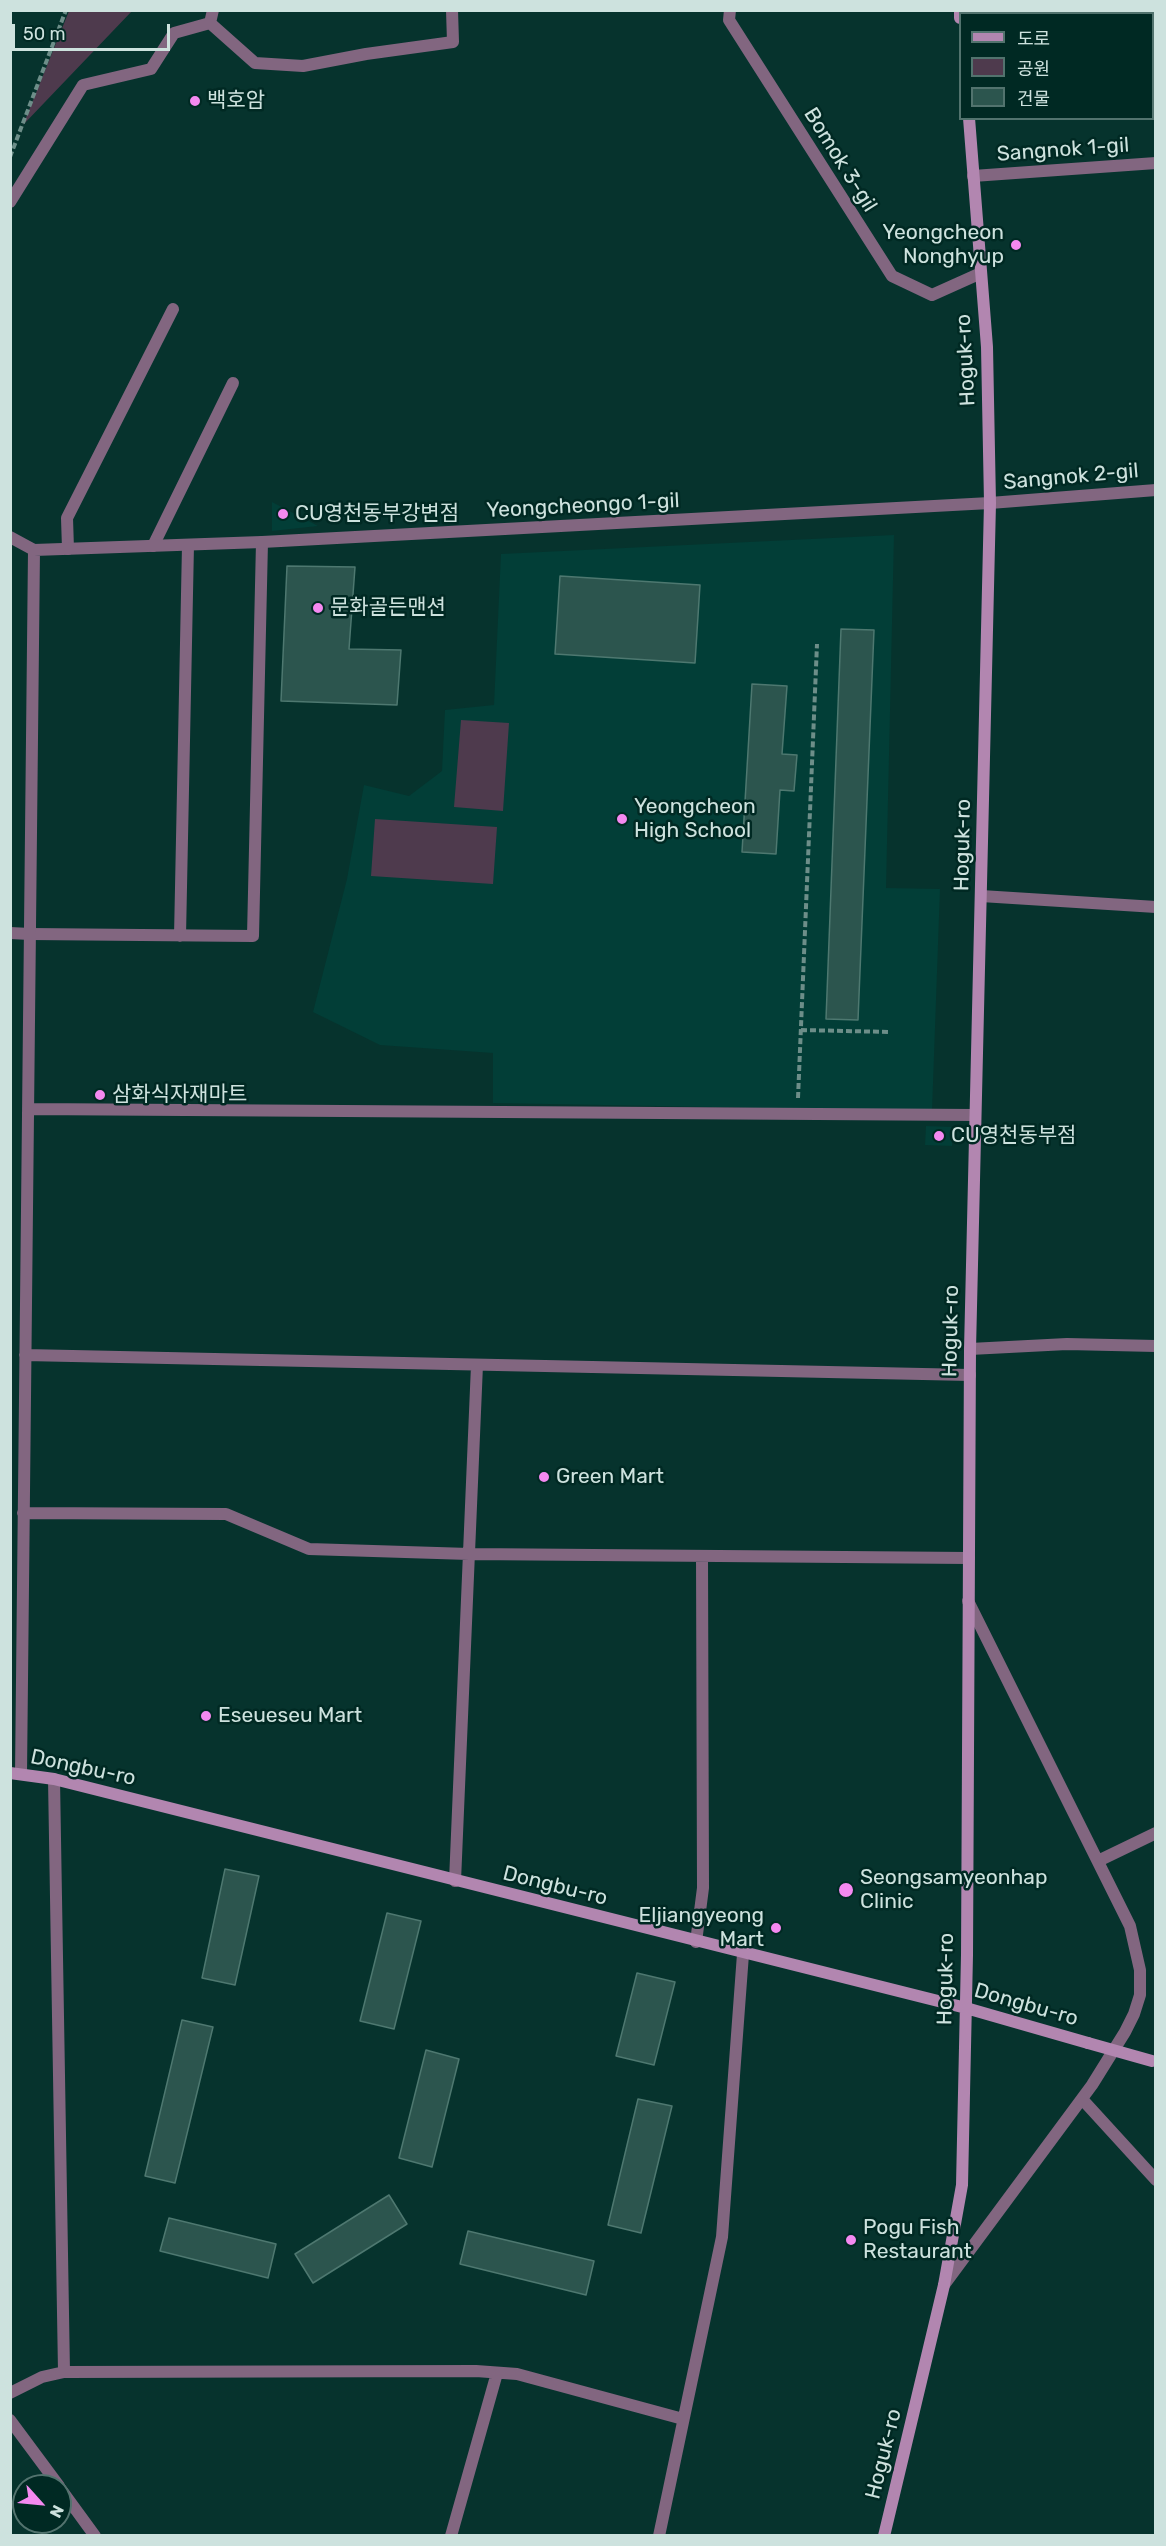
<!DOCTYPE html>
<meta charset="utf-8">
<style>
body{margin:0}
#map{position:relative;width:1166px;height:2546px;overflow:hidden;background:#06332d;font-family:Rubik,"Noto Sans KR",sans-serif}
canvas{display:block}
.frame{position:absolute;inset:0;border:12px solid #cde2de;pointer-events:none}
.legend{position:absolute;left:959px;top:12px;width:195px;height:108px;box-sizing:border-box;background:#002923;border:2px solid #52736e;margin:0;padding:8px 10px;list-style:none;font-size:18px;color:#cde2de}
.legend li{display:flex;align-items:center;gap:12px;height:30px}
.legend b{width:30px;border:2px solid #52736e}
.north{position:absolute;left:12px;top:2474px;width:60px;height:60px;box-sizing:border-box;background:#002923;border:2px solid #52736e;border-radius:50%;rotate:117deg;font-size:16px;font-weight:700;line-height:24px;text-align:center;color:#cde2de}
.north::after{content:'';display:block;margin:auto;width:21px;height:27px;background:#f489f0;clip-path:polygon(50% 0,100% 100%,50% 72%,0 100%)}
.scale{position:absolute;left:12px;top:24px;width:158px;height:27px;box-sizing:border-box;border:3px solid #cde2de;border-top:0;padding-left:8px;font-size:18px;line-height:21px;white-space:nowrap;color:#cde2de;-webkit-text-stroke:4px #002923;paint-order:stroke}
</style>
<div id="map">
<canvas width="1166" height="2546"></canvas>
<div class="frame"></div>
<ul class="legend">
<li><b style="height:8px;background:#b286b0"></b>도로</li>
<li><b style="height:16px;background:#4e3a4d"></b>공원</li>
<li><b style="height:16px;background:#2c554e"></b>건물</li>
</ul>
<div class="north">N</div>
<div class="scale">50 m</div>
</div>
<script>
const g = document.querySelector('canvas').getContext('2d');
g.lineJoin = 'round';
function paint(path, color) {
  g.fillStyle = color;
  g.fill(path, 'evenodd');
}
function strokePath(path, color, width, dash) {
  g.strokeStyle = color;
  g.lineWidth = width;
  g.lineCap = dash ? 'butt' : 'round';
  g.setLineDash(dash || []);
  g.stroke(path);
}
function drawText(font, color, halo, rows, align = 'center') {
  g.font = font + ' Rubik,"Noto Sans KR",sans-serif';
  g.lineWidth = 5;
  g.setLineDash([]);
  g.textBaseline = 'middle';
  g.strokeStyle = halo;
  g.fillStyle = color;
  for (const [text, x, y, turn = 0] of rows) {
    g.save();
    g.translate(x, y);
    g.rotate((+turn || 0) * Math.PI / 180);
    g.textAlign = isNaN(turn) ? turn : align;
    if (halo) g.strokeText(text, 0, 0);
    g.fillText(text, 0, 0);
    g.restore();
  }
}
paint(new Path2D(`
 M272,502L318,526L272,531Z
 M894,535L886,888L940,889L932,1111L493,1103V1053L380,1045L313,1012L347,879L364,785L409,796L442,771L445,710L494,705L501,554Z
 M926,1126L952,1127V1146L925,1145Z`), '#023e37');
paint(new Path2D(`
 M69,11H132L23,125Z
 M461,720L509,723L503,811L454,807Z
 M375,819L497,827L493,884L371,876Z`), '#4e3a4d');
const building = new Path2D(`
 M287,566L355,567L349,649L401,650L397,705L281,701Z
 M560,576L700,585L695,663L555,654Z
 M841,629L874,630L858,1020L826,1019Z
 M752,684L787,686L782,754L797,755L794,791L780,790L776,854L742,852Z
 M225,1869L259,1876L235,1985L202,1978Z
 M387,1913L421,1921L394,2029L360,2021Z
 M637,1973L675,1982L654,2065L616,2056Z
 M182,2020L213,2027L175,2183L145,2176Z
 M426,2050L459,2059L432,2167L399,2158Z
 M638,2099L672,2106L641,2233L608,2225Z
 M389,2195L407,2224L313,2283L295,2254Z
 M169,2218L276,2244L268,2278L160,2251Z
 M468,2231L594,2261L586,2295L460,2264Z`);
paint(building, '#2c554e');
strokePath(building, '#4e7870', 1.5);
strokePath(new Path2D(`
 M10,157L66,10
 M801,1030L890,1032
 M798,1098L817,644`), '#6d8e89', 4, [6, 3]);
strokePath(new Path2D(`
 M153,546L233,383
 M68,549L67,518L173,309
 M30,934L253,936L262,542
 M180,936L188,545
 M1098,1861L1156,1833
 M1082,2099L1156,2180
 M944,2285L1092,2085L1125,2032L1134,2014L1140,1995V1970L1130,1926L968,1601`), '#826680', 12);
strokePath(new Path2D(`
 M730,10L729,20L892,276L932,295L981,273
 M210,23L255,63L303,66L366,54L453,42L452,10
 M973,176L1156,163
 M10,202L83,85L151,69L174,33L210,23L213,10
 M10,537L34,550
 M34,550L262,542L990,503L1156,490
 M981,896L1156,907
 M10,933L30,934
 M28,1109L975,1115
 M970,1349L1067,1344L1156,1346
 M25,1355L970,1375
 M23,1513L226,1514L309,1549L469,1554L969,1558
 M21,1774L34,550
 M54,1779L64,2372
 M455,1881L477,1365
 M696,1942L703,1888L702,1556
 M10,2393L42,2377L64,2372L476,2371L517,2374L683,2419
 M10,2420L59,2486
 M60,2488L95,2536
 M451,2536L497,2373
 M659,2536L722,2237L743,1954`), '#826680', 12);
strokePath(new Path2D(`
 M960,10V18
 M10,1773L54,1779L966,2008L1088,2043
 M884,2536L944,2285L962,2185L967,1955L970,1349L990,503L987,347L969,118`), '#b286b0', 12);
strokePath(new Path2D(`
 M1088,2043L1152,2061`), '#b286b0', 12);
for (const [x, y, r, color] of [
 [195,101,6,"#f489f0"],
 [1016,245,6,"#f489f0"],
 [283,514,6,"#f489f0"],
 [318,608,6,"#f489f0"],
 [622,819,6,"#f489f0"],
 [100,1095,6,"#f489f0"],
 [939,1136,6,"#f489f0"],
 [544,1477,6,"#f489f0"],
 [206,1716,6,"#f489f0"],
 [846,1890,8,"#f489f0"],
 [776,1928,6,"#f489f0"],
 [851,2240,6,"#f489f0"]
]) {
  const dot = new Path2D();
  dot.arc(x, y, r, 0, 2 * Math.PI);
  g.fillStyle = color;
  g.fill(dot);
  strokePath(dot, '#002923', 2);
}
drawText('21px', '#cde2de', '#002923', [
 ["백호암",207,101],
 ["Yeongcheon",1004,233,"right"],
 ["Nonghyup",1004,257,"right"],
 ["CU영천동부강변점",295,514],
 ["문화골든맨션",330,608],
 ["Yeongcheon",634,807],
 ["High School",634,831],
 ["삼화식자재마트",112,1095],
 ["CU영천동부점",951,1136],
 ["Green Mart",556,1477],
 ["Eseueseu Mart",218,1716],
 ["Seongsamyeonhap",860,1878],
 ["Clinic",860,1902],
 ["Eljiangyeong",764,1916,"right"],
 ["Mart",764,1940,"right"],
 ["Pogu Fish",863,2228],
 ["Restaurant",863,2252]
], 'left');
drawText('21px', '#cde2de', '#002923', [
 ["Sangnok 1-gil",1063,150,-4],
 ["Bomok 3-gil",840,160,58],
 ["Hoguk-ro",966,360,-93],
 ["Sangnok 2-gil",1071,477,-5],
 ["Yeongcheongo 1-gil",583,506,-3],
 ["Hoguk-ro",963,845,-89],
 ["Hoguk-ro",951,1331,-89],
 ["Dongbu-ro",83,1768,12],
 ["Dongbu-ro",555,1886,14],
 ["Hoguk-ro",946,1979,-89],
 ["Dongbu-ro",1026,2005,16],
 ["Hoguk-ro",884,2454,-76]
]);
</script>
